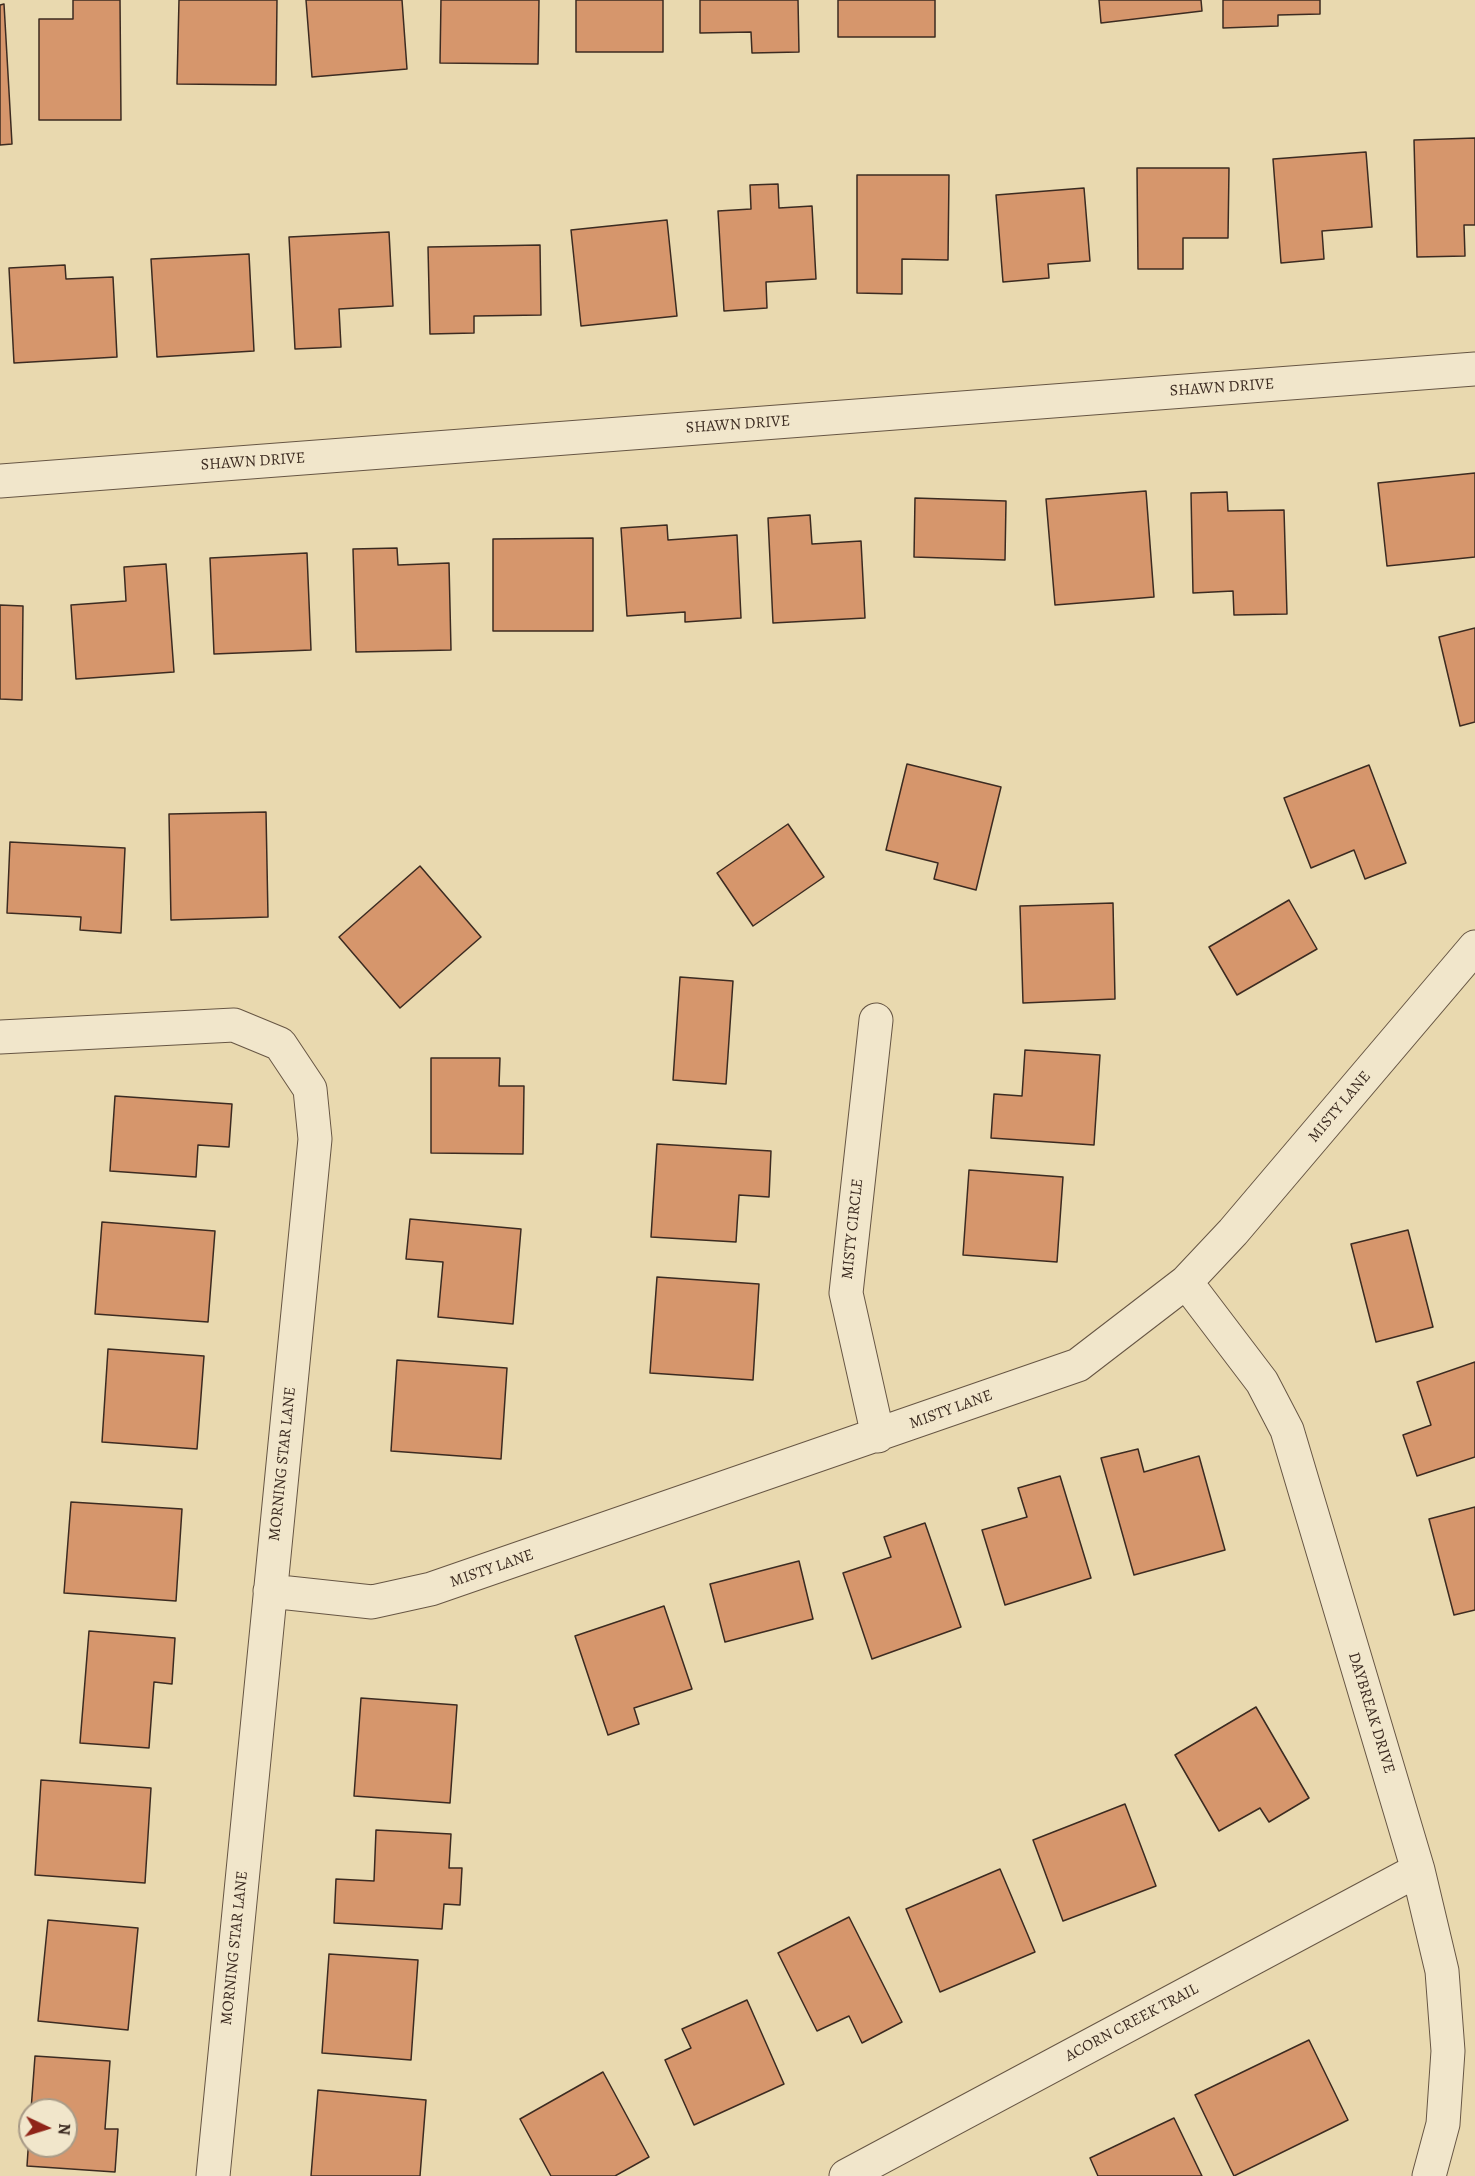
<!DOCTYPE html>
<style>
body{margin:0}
#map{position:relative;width:1475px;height:2176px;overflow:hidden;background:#e9d9af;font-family:Alegreya,serif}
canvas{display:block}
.north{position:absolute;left:18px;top:2098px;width:60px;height:60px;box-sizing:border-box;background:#f1e6cb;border:2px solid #a99b87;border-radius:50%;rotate:94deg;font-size:16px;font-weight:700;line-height:24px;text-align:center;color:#3c2b21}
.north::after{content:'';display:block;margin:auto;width:21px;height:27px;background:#8f2418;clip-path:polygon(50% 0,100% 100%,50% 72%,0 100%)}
</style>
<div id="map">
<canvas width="1475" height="2176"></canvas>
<div class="north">N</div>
</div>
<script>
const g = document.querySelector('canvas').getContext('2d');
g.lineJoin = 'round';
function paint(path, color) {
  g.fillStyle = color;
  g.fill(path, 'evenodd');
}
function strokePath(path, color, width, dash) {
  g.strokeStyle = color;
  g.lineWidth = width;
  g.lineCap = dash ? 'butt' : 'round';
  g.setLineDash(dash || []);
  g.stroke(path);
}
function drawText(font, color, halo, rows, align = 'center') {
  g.font = font + ' Alegreya,serif';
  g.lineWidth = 4.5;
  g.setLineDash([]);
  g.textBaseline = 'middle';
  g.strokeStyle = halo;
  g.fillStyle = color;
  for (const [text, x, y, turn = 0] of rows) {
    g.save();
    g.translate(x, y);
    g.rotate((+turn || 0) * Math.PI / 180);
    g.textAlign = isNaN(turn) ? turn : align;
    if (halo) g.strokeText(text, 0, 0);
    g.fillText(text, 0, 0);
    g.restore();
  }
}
const building = new Path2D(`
 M73,0H120L121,120H39V19H73Z
 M179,0H277L276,85L177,84Z
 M306,0H402L407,69L312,77Z
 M441,0H539L538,64L440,63Z
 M576,0H663V52H576Z
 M700,0H798L799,52L752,53L751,32L700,33Z
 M838,0H935V37H838Z
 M1099,0H1201L1202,11L1101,23Z
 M1223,0H1320V14L1278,15V26L1223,28Z
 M4,4L12,144L0,145V5Z
 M1475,138V225H1464L1465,256L1417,257L1414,140Z
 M1366,152L1372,227L1322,231L1324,259L1281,263L1273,159Z
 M1137,168H1229L1228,238H1183V269H1138Z
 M857,175H949L948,260L902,259V294L857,293Z
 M778,184L779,208L812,206L816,279L766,282L767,308L724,311L718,211L751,209L750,185Z
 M1084,188L1090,261L1048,264L1049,278L1003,282L996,195Z
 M667,220L677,316L581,326L571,230Z
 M389,232L393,306L339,309L341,347L295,349L289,237Z
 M540,245L541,315L474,316V333L430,334L428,247Z
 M249,254L254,351L157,357L151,259Z
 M65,265L66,279L113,277L117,357L14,363L9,268Z
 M1475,473V557L1387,566L1378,483Z
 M1146,491L1154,597L1055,605L1046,499Z
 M1227,492L1228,511L1284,510L1287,614L1234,615L1233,591L1193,593L1191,493Z
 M915,498L1006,501L1005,560L914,557Z
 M810,515L812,544L861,541L865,618L773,623L768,518Z
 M667,525L668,540L737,535L741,618L685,622V612L627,616L621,528Z
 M593,538V631H493V539Z
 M397,548L398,565L449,563L451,650L356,652L353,549Z
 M307,553L311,650L214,654L210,558Z
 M166,564L174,672L76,679L71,605L126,601L124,567Z
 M0,605L23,606L22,700L0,699Z
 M1475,628V722L1460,726L1439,637Z
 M907,764L1001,787L976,890L934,879L938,863L886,850Z
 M1369,765L1406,863L1365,879L1354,850L1311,868L1284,798Z
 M266,812L268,917L171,920L169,814Z
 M788,824L824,877L753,926L717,873Z
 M10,842L125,848L121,933L80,930L81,917L7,913Z
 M420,866L481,937L400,1008L339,937Z
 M1289,900L1317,949L1237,995L1209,947Z
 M1113,903L1115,999L1023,1003L1020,906Z
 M680,977L733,981L726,1084L673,1080Z
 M1025,1050L1100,1055L1094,1145L991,1138L994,1094L1022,1096Z
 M431,1058H500L499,1086H524L523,1154L431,1153Z
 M115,1096L232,1104L229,1147L198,1145L196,1177L110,1171Z
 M657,1144L771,1151L769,1197L739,1195L736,1242L651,1237Z
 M969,1170L1063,1177L1057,1262L963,1255Z
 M410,1219L521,1229L513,1324L438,1317L443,1262L406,1259Z
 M102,1222L215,1231L208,1322L95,1314Z
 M1408,1230L1433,1327L1376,1342L1351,1244Z
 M657,1277L759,1284L753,1380L650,1373Z
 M108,1349L204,1356L197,1449L102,1442Z
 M397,1360L507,1368L501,1459L391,1451Z
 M1475,1362V1457L1417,1476L1403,1435L1431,1425L1417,1382Z
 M1138,1449L1144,1472L1199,1456L1225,1550L1134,1575L1101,1458Z
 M1060,1476L1091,1578L1005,1605L982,1530L1027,1517L1018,1488Z
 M71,1502L182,1509L176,1601L64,1593Z
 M1475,1507V1610L1454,1615L1429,1519Z
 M925,1523L961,1627L872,1659L843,1573L891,1557L884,1537Z
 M799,1561L813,1619L725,1642L710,1584Z
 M664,1606L692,1689L634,1708L639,1724L608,1735L575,1636Z
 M89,1631L175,1638L172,1684L154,1682L149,1748L80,1743Z
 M361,1698L457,1705L450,1803L354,1796Z
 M1256,1707L1309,1798L1269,1822L1260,1808L1219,1831L1175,1755Z
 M41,1780L151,1788L145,1883L35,1875Z
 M1125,1804L1156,1886L1063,1921L1033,1840Z
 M376,1830L451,1834L449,1868H462L460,1905L444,1904L442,1929L334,1923L336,1879L374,1881Z
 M1000,1869L1035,1952L940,1992L906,1909Z
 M849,1917L902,2022L862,2043L849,2016L817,2031L778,1953Z
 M48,1920L138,1928L128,2030L38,2021Z
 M329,1954L418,1960L411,2060L322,2053Z
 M747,2000L784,2084L694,2125L665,2060L691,2048L682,2029Z
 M1309,2040L1348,2120L1234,2176L1195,2095Z
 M35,2056L110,2061L105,2129H118L115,2172L27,2166L30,2121V2146H66V2110H31Z
 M603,2072L649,2157L615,2176H551L520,2119Z
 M318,2090L426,2100L420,2176H311Z
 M1174,2118L1202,2176H1098L1090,2158Z`);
paint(building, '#d6966c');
strokePath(building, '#3c2b21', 1.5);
const minor = new Path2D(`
 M0,481L1475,369
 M876,1020L846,1293L878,1436
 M0,1037L234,1025L280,1044L310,1089L315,1139L213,2176
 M1186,1282L1262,1382L1287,1430L1418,1870L1442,1971L1448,2051L1443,2124L1429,2176
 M270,1591L372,1602L431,1589L1078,1365L1186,1282L1233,1232L1475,947
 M846,2176L1418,1870`);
strokePath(minor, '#675644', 35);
strokePath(minor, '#f1e6cb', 33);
drawText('16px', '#3c2b21', '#f1e6cb', [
 ["SHAWN DRIVE",1222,388,-4],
 ["SHAWN DRIVE",738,425,-4],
 ["SHAWN DRIVE",253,462,-4],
 ["MISTY LANE",1340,1107,-50],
 ["MISTY CIRCLE",853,1229,-84],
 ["MISTY LANE",951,1410,-20],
 ["MORNING STAR LANE",283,1464,-84],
 ["MISTY LANE",492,1569,-19],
 ["DAYBREAK DRIVE",1371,1713,73],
 ["MORNING STAR LANE",235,1948,-84],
 ["ACORN CREEK TRAIL",1132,2023,-28]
]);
</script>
